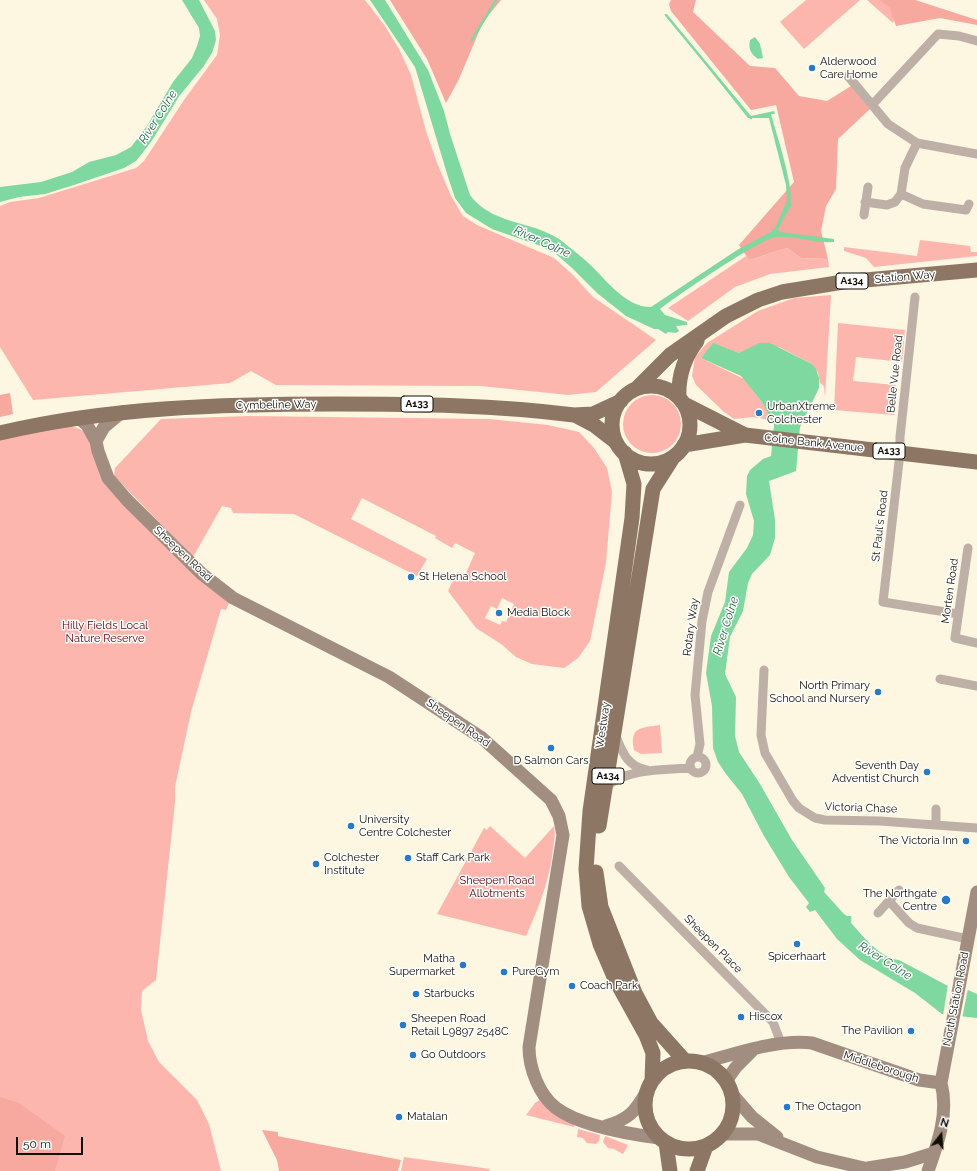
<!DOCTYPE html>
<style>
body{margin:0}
#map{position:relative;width:977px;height:1171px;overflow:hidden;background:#fdf6e1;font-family:Raleway,sans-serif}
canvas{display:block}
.north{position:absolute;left:921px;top:1115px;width:40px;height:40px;-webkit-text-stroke:3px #fff;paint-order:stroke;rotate:17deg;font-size:11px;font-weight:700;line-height:16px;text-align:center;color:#120e03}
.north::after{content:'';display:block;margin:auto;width:14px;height:18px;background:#120e03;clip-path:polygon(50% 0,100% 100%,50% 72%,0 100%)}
.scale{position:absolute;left:16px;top:1137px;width:67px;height:18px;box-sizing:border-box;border:2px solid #120e03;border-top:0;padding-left:5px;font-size:12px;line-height:14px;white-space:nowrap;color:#120e03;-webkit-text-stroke:3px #fff;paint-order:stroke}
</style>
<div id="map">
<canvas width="977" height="1171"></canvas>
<div class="north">N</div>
<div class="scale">50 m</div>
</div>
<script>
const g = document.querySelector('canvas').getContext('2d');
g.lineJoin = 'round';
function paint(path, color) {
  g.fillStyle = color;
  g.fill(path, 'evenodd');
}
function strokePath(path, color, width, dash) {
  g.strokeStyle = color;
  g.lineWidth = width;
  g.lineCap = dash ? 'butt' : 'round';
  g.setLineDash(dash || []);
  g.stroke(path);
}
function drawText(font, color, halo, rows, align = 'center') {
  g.font = font + ' Raleway,sans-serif';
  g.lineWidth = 3;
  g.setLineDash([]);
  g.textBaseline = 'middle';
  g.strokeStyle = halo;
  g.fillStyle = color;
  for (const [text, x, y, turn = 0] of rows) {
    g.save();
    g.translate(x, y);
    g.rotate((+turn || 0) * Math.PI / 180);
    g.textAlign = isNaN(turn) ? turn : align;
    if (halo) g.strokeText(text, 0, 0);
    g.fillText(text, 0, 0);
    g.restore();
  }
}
paint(new Path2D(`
 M204,0H365L385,26L399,49L411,75L426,131L437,163L451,196L463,216L477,225L554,258L573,275L593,297L656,340L596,392L568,395L481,386L276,385L251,371L230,383L33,400L0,347V206L10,202L39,198L136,168L144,161L184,100L217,55L220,35L217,19Z
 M806,0H860L804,49L780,22Z
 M867,0H896L902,5L893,23Z
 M920,240L970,246L971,252H977V256L874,267L866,258L844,251V247L917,256Z
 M787,248L801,258L828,259L829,267L770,274L735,287L688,321L668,308L746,256L749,260Z
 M831,295L825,398L824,386L820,383L818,373L812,364L779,347L739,353L713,344L701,358L744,379L762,402L772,420L752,417L734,419L723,411L696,385L692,376L695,357L707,343L758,311L794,298Z
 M838,323L905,330L902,362L856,357L853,381L896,385L894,415L834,410Z
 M623 424a29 29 0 1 1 58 0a29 29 0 1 1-58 0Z
 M249,416L489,419L548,425L579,432L594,448L607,468L612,492L606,563L590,641L578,658L564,668L532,664L516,657L501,644L476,628L448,591L457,572L465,575L475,553L455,543L452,548L435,538L436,536L362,498L351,519L427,559L417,576L294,514L233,513L231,508L222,506L193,557L114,476L115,468L161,419ZM502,598L514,604L506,622L502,621L500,625L485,618L491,606L497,609Z
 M66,425C89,430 90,435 95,457L229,603L226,610L221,609L191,712L175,787V802L156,980L142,991L141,1010L148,1041L159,1062L197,1100L209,1124L221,1171H0V438Z
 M660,725L662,753L641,754L634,750C629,726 642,728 660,725Z
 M490,826L525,858L554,826C556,836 553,847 552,857C547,887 538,909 526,936L437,914L484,828L487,830Z
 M543,1098L575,1123L574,1127L526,1115L535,1103Z
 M578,1129L600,1135L599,1141L596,1144L587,1143L583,1138L577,1137Z
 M605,1136L628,1145L623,1154L614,1149L608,1148L603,1142Z
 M404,1157L490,1169L489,1171H401Z`), '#fdb6ae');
paint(new Path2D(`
 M390,0H501L483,22L459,79L446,103L427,59Z
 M671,0H696L693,12L750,66L775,68L799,96L827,101L851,86L870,109L838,139L836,189L826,206L821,231L828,259L801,258L787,248L749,260L739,245L794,182L776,105L751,110L671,11L669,4Z
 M879,0H915L977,20V25L940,18L896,26L890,8Z
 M10,393L13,414L0,417V395Z
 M0,1097L19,1103L65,1136L55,1171H0Z
 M262,1130L278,1132V1136L282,1137L401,1160L398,1171H279L277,1160Z`), '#f7a89f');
paint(new Path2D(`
 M182,0H199L215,31L216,40L212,53L203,67L180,95L151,142L136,161L124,168L74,185L45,194L19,197L0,202V187L41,182L72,172L89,162L116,155L131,147L147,126L173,82L192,58L197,46L200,36L199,28Z
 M370,0H385L428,70L444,111L450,134L470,195C492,225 530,220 559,239C568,246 577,253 585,260C604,276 623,307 651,307L737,250L771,232L775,228L787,201L786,185L769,118H748L666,15L748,115L751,116L774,111L775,114H771C776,133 795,189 790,205C787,214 781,222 778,230L780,232L834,239V242C815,244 795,235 776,237C761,238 675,297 660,309L665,315L687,322V325L676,326L679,331L676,333L668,332L666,334L658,329H654L626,316L597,293L572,268L556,254L538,245L492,229L466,213L455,198L448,177L415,67Z
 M755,37L760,44L763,58L758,59C751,54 748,49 750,40Z
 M713,343L739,353L759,343H770L812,364L816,369L819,378V388L800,427L796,471L769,481L775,520V538L770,555L752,574L748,583L743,611L730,637L725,674L736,697L735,736L739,752L760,784L792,840L825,888L824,892L844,914L847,916H851V923C863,936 881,959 899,960L948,986L968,990L977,994V1018L942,1014L915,993L860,960L837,939L815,910L810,912L806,907L809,903L789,877L764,836L742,794L726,774L718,762L713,748L712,706L706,673L711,636L725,602L729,572L747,548L753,535L754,521L746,494L747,476L750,470L763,459L771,456L774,425L762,402L741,376L701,358Z`), '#7fd89f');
paint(new Path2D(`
 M948,984L968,988L962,1019L943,1016Z`), '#fdf6e1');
strokePath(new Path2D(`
 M666,15L751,118
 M472,40L496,0
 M786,212L790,205L789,202`), '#7fd89f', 2.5);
strokePath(new Path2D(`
 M848,76L888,124L917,143L977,154
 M872,105L938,34L959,36L977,41
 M901,194L923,204L966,210L969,204
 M865,202L887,205L895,202L901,194L905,168L917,143
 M864,215L868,187
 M915,297L900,437V453L883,602L958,614
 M968,548L955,638L977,643
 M764,670L761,735L765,753L793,801L799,808L815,818L825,820L880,821L977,828
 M940,679L977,686
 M615,734C622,751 627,767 647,770
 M697,757L700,744L695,695L702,621L708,592L740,505
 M690 765a8 8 0 1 1 16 0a8 8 0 1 1-16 0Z
 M606,787C628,768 663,770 691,768
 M936,824V809
 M619,866L773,1022L781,1043
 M890,902L909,923L917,928L968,939
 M878,913L899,890`), '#beb0a6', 9);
strokePath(new Path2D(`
 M79,418L87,425L96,441L98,451L108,478L127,500L202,574L233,598L389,677L482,738L551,800L559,816L563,835L529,1047C529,1068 539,1095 556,1108C580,1126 629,1134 659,1138
 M96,441L104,427L122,412
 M701,1063C735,1054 776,1039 812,1043L919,1080L941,1083
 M726,1081L736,1067L752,1051
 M732,1094L752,1117L777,1137
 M606,1126C629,1119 635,1112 647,1091
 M723,1134H758L817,1157L877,1171
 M868,1168L905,1162L934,1153
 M928,1171C938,1143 949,1113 941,1083L977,892`), '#a28e80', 13);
strokePath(new Path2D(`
 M612 425a39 39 0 1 1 78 0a39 39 0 1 1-78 0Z
 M636,389L670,355L726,316L758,300L782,292L843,282L977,270
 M679,397C678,375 684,358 697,341
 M684,404L745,435
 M575,415L594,425L616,442
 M0,433C110,407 224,404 336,404C416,404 495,405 574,415L593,414L621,401
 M684,445L745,435L977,462
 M625,453L634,484L632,518L590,811L586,869L589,906L600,944L615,979L646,1035L653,1053L652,1081
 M599,826L653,489L674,456
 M596,872L601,907L635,993L651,1023L685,1061
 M645 1105a44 44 0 1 1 88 0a44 44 0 1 1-88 0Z
 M666,1143L670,1171
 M697,1171L706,1146`), '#8d7664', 15);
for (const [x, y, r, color] of [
 [812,68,4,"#267ac8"],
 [759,413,4,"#267ac8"],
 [411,577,4,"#267ac8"],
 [499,613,4,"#267ac8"],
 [878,692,4,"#267ac8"],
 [551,748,4,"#267ac8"],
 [927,772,4,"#267ac8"],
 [351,826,4,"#267ac8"],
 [966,841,4,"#267ac8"],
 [408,858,4,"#267ac8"],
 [316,864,4,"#267ac8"],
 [946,900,5,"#267ac8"],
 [797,944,4,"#267ac8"],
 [463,965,4,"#267ac8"],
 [504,972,4,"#267ac8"],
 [572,986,4,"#267ac8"],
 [416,994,4,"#267ac8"],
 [741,1017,4,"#267ac8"],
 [403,1025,4,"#267ac8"],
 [911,1031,4,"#267ac8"],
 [413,1055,4,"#267ac8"],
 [787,1107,4,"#267ac8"],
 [399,1117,4,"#267ac8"]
]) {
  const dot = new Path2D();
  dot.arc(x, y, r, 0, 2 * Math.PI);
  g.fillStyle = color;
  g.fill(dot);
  strokePath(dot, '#fff', 1.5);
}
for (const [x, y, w] of [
 [852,281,32],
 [417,404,32],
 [889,451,32],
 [608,776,32]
]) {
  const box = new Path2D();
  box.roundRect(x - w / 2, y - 8, w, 16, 3);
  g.fillStyle = '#fff';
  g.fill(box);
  strokePath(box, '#120e03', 1);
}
drawText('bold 10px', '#120e03', null, [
 ["A134",852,281],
 ["A133",417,404],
 ["A133",889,451],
 ["A134",608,776]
]);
drawText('11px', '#120e03', '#fff', [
 ["Alderwood",820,62],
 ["Care Home",820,75],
 ["UrbanXtreme",767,407],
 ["Colchester",767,420],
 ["St Helena School",419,577],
 ["Media Block",507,613],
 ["North Primary",870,686,"right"],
 ["School and Nursery",870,699,"right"],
 ["D Salmon Cars",551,761,"center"],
 ["Seventh Day",919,766,"right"],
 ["Adventist Church",919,779,"right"],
 ["University",359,820],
 ["Centre Colchester",359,833],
 ["The Victoria Inn",958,841,"right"],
 ["Colchester",324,858],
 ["Institute",324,871],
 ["Staff Cark Park",416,858],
 ["The Northgate",937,894,"right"],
 ["Centre",937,907,"right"],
 ["Spicerhaart",797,957,"center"],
 ["Matha",455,959,"right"],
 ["Supermarket",455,972,"right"],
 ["PureGym",512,972],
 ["Coach Park",580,986],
 ["Starbucks",424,994],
 ["Hiscox",749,1017],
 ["Sheepen Road",411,1019],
 ["Retail L9897 2548C",411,1032],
 ["The Pavilion",903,1031,"right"],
 ["Go Outdoors",421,1055],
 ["The Octagon",795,1107],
 ["Matalan",407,1117]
], 'left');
drawText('11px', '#120e03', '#fff', [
 ["Station Way",905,277,-5],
 ["Belle Vue Road",895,374,-84],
 ["Cymbeline Way",276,405,-1],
 ["Colne Bank Avenue",814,443,6],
 ["St Paul's Road",880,526,-83],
 ["Sheepen Road",183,554,43],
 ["Morten Road",950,591,-82],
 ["Rotary Way",691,627,-82],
 ["Sheepen Road",458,723,35],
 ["Westway",603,725,-82],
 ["Victoria Chase",861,808,2],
 ["Sheepen Place",713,944,45],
 ["North Station Road",956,999,-79],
 ["Middleborough",881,1067,18]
]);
drawText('11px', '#5a0005', '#fff', [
 ["Hilly Fields Local",105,626],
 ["Nature Reserve",105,639],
 ["Sheepen Road",497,881],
 ["Allotments",497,894]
]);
drawText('italic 12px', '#24643f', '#fff', [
 ["River Colne",158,117,-58],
 ["River Colne",542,242,24],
 ["River Colne",726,626,-73],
 ["River Colne",885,961,32]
]);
</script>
